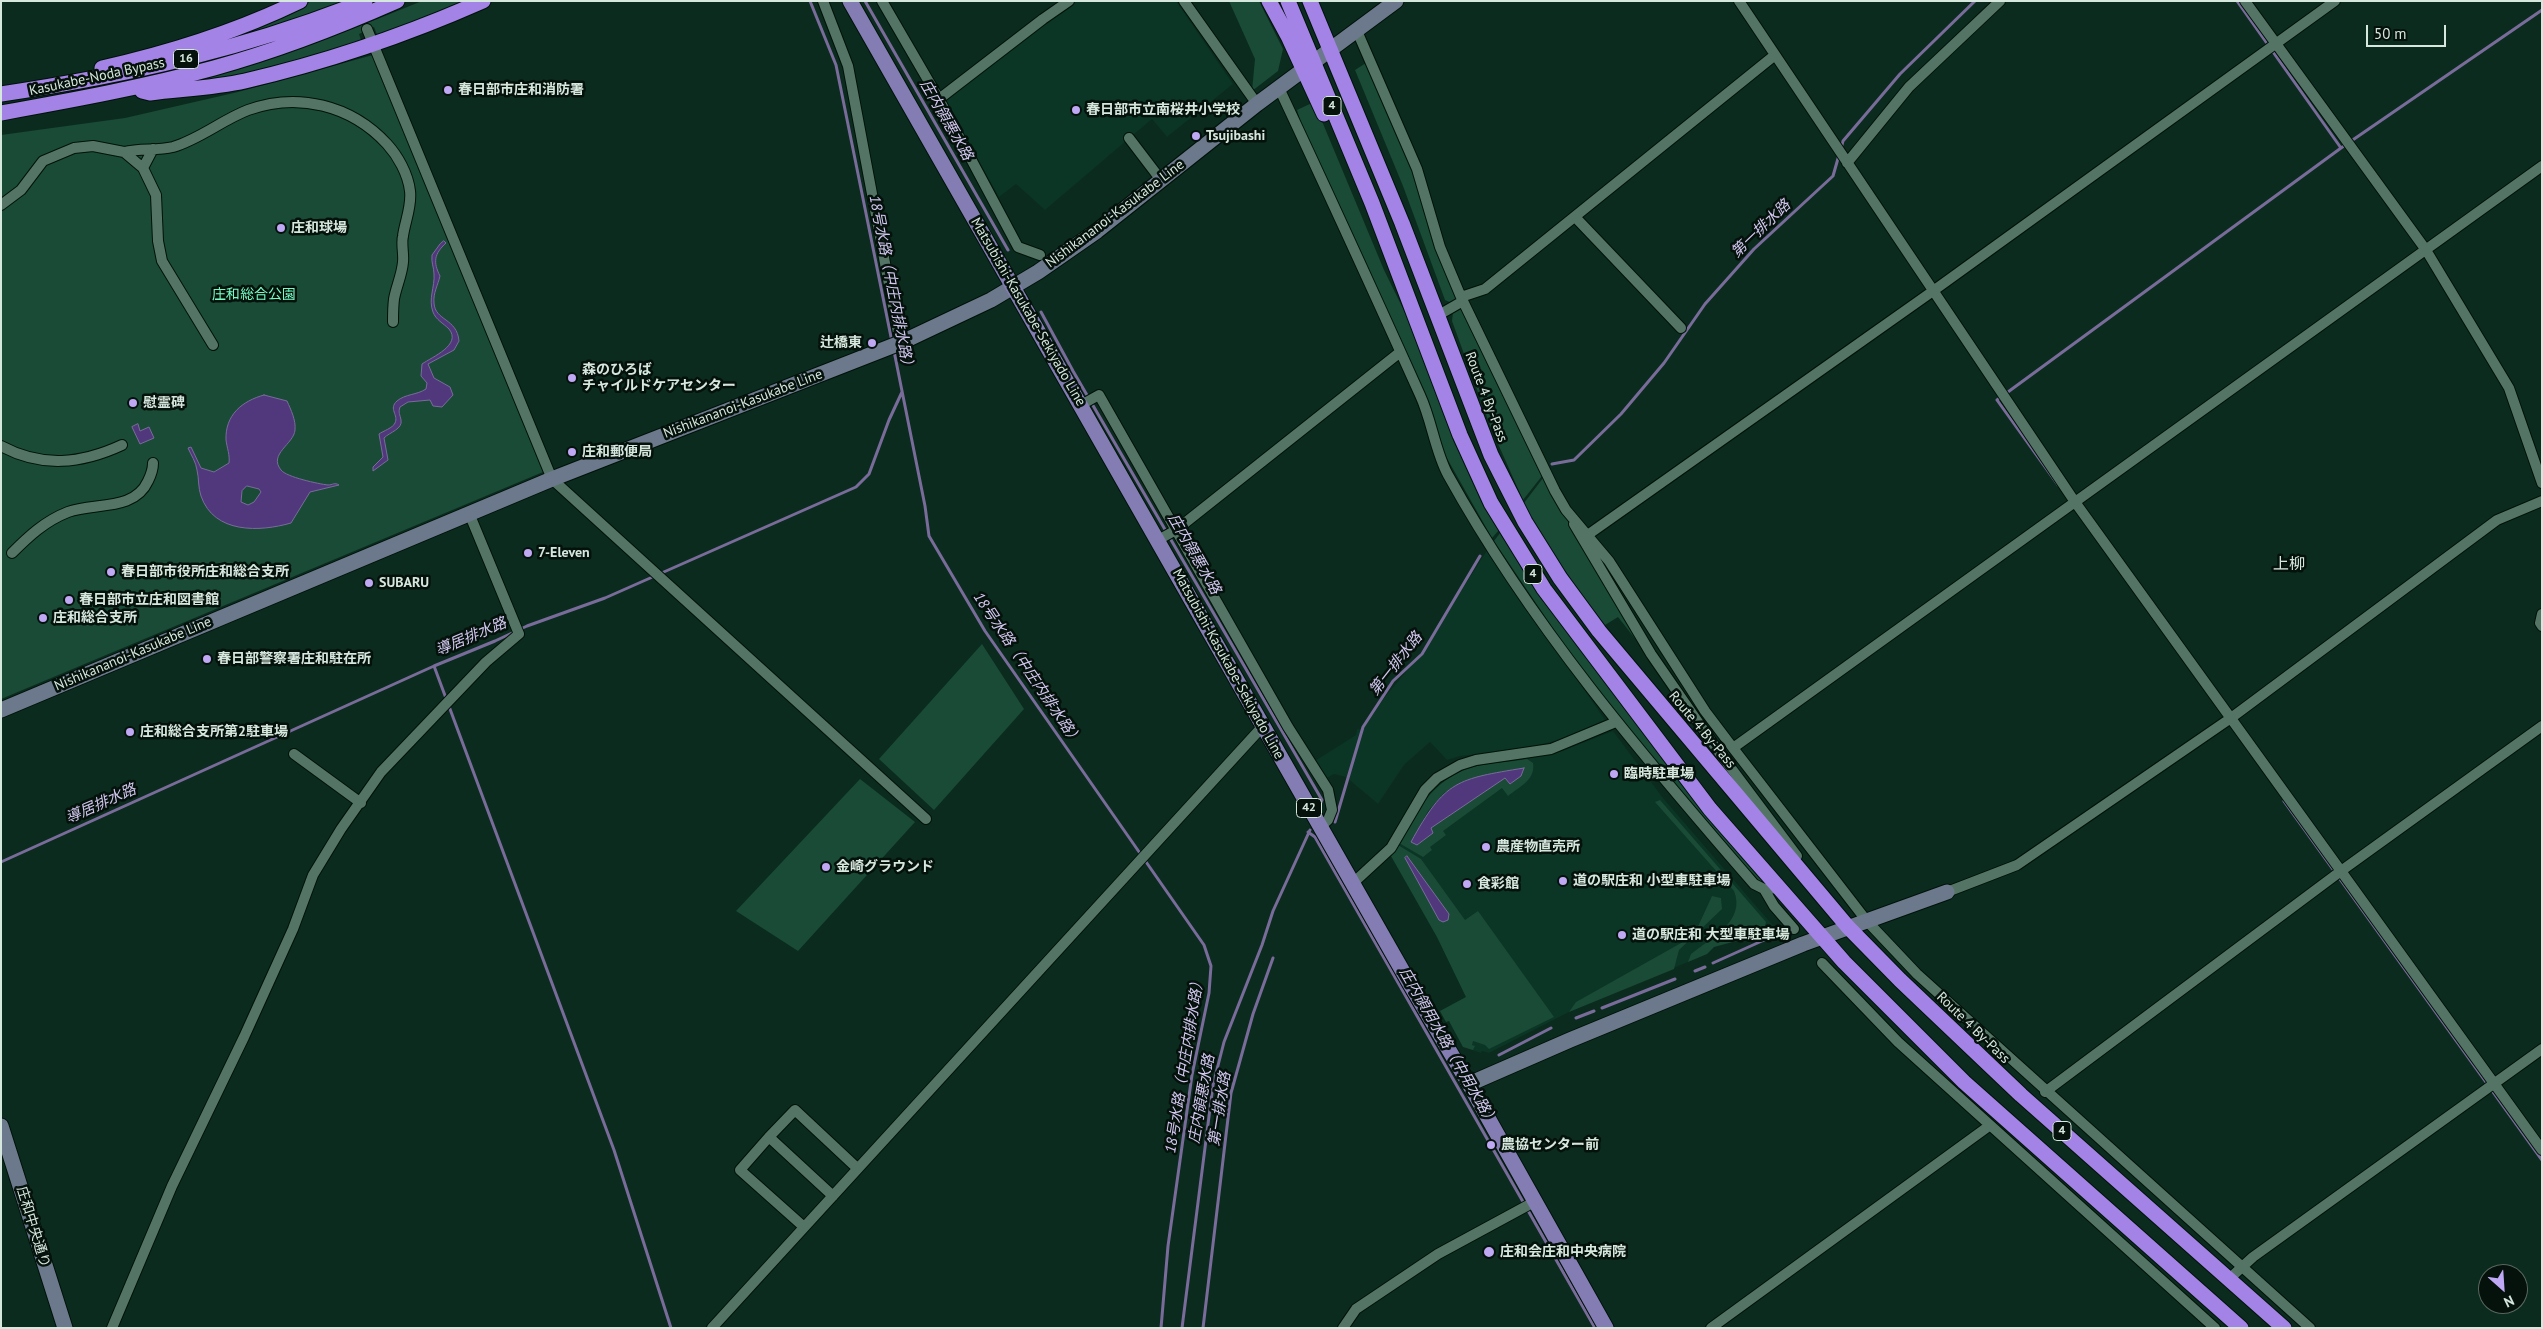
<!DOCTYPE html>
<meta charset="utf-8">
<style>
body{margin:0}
#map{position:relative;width:2543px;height:1329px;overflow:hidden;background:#0b2b1e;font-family:"PT Sans",sans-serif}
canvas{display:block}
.frame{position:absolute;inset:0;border:2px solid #d6e7de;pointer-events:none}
.north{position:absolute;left:2478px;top:1264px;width:50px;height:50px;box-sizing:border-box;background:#05110b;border:1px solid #59675f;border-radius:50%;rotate:154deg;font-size:14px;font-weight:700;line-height:20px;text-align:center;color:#d6e7de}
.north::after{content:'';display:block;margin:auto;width:18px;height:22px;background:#bfa8f4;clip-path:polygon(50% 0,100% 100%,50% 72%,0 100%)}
.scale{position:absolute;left:2366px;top:25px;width:80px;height:22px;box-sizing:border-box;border:2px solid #d6e7de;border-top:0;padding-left:6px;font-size:15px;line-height:18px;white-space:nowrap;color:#d6e7de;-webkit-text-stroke:4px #05110b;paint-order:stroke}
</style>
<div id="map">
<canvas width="2543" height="1329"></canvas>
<div class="frame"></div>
<div class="north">N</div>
<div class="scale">50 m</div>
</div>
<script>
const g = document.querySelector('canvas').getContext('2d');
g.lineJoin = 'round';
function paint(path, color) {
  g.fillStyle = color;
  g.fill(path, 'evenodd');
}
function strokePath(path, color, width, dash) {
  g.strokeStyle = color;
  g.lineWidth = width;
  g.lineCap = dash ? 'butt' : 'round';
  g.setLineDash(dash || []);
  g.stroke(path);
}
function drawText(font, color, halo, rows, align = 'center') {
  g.font = font + ' "PT Sans","Noto Sans JP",sans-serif';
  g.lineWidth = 5;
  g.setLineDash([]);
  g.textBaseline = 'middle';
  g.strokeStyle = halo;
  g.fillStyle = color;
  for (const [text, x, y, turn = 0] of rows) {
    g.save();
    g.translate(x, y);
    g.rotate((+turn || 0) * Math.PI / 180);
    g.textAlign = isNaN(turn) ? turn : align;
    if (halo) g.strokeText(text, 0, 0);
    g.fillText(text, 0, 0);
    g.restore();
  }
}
paint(new Path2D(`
 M1075,1H1176L1233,84L1167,137L1152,119L1045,210L1016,184L999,197L945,101L1048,19Z
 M1488,549L1605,720L1559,740L1512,751L1460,756L1447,760L1430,742L1404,765L1378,804L1346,777L1334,774L1323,780L1313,762L1356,735L1357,729L1362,730L1385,697L1421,654Z
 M1613,731L1663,798L1776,929L1765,926L1755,929L1740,940L1722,943L1713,947L1707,954L1569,1012L1489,1053L1482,1051L1481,1053L1463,1047L1449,1021L1446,1022L1440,1011L1466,997L1437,937L1391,856L1420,806L1432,791L1455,774L1481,765L1524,759L1562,751Z`), '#0b3525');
paint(new Path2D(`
 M311,1H345L235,40L119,68L280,16Z
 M422,1H472L378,37L374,27L359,34L362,43L229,77L171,86C257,65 340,35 422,1Z
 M1229,1H1259L1283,49L1278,71L1252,91L1255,59Z
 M373,55L543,472L1,699V135L125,118L238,92Z
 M1366,63L1410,164L1458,300L1454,304L1445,300L1403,186L1355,70Z
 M1314,102L1384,270L1411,325L1454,442L1499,530L1492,538L1444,453L1301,123L1297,110Z
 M1460,307L1542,476L1523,500L1491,428L1452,321L1453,312Z
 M1543,478L1637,641L1618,617L1605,625C1575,586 1546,546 1524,503Z
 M1500,533L1536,590L1709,818L1764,884L1758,882L1640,745L1567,649L1494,541Z
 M982,644L1024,709L934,810L879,759Z
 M1527,759L1533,763C1536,780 1519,787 1508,796L1502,788L1443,831L1446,835L1430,847L1432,850L1423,857L1399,843C1419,807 1437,773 1482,765C1497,762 1512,762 1527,759ZM1522,772L1511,784L1505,777L1430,828L1433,833L1417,845L1411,842L1428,811L1445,792Z
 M860,779L915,822L798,951L736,911Z
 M1660,800L1766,922L1765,926L1755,929L1740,940L1714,947L1707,954L1688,962L1691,954C1711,938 1746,921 1734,891L1655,802Z
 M1398,845L1421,859L1465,920L1478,911L1554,1017L1489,1049L1485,1045L1473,1041L1472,1045L1475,1046L1473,1050L1463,1047L1449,1021L1446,1022L1440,1011L1466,997L1437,937L1391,856Z
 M1712,896L1721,898L1722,909L1679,950L1674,969L1569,1012L1576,1002L1690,938L1695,933Z`), '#194b37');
const water = new Path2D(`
 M444,241L446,243C434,254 433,262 440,276C438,285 433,293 434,303C435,321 457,318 459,341L454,350L428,364L434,378L450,387L453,395L442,407L433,406L430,400L408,402L400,407C398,413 400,414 401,420C403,429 390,432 384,438L388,460L373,471V467L383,457L379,434C383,431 393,428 395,423C399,415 388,409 397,401C405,394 417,395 426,389L427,383L421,376L422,364C432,357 462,345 449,329C443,323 436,320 433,312C428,299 435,287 434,274C434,267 431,263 432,255L440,244Z
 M264,395L287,401C291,410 296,420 295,430C294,444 268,454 281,470C286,477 319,484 328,485C333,485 334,482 339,485L310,492L291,523C260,532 214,534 201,496C198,488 199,478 197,470C196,462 191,455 188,448L191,447L201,468L214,472L229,463C230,455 227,448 226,440C225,415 242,401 264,395ZM247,486L259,489L261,492L254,502L248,505L241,502L242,491Z
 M138,424L140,431L149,427L154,438L140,444L132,427Z
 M1524,768L1521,776L1510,784L1505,778L1431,828L1433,833L1417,845L1411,842C1445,780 1457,779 1524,768Z
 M1407,856L1449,914L1448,920L1443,922L1439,920L1405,858Z`);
paint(water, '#51387d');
strokePath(water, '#796c9a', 1);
strokePath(new Path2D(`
 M810,1L836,65L892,342
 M865,1L1008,250
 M2237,1L2341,148
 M1841,149L1843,141L1900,74L1975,1
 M1041,312L1073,371L1322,800L1318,809
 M894,351L925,506L929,536L985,631L1204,945L1211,966L1209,993L1192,1075L1168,1246L1161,1328
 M1552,464L1574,460L1621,414L1664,363L1705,304L1754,249L1833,176L1839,155
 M2058,485L1997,400L2341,148L2542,10
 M434,666L614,1150L671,1328
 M2284,801L2542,1160
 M1335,822L1363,727L1393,681L1422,654L1480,556
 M1308,832L1315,837L1595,1328
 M1,862L434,666L495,641L527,626L605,598L856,487L869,474L889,420L902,392
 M1713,963L1773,936
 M1695,971L1705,967
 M1602,1008L1675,979
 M1576,1018L1594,1011
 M1499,1055L1551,1028
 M1182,1328L1213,1085L1224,1042L1262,945L1273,911L1310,830
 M1203,1328L1231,1093L1253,1014L1273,958`), '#796c9a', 3);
const street = new Path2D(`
 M823,1L848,66L900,343
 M882,1L939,99L1018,247L1040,255
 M1184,1L1257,104
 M1739,1L2075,502L2542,1150
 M2245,1L2426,250L2509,388L2542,483
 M367,29L552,479L926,819
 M1357,31L1417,169L1440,247L1461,297L1555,491L1566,510L1609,561L1705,711L1733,748L1866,920L1917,974L2310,1328
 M1279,88C1327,190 1374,293 1420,395C1432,421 1435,451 1448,475C1531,625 1642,755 1754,884L1764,889L1778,888
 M939,99L1043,19L1069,1
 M1129,138L1161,180
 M153,149L143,168L124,152C141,148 156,151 173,147C200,139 222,120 248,110C298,92 351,105 387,144C398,156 408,174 410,191C412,206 405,221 403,236C401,244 404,254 403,262C402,275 396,287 394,299C393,307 393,315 393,322
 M1847,163L1909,87L2000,1
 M143,168L156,195L158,241L162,261L213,345
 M1,205L21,190L43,161L74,148L93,146L124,152
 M1576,218L1681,328
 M1461,297L1485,289L1775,55
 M1437,316L1463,301
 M1081,405L1099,395L1288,727L1328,790L1332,810L1328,820L1320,827
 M1,446C42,468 81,464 122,445
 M1574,524L1651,654L1716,748L1797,856
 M1589,534L1933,291L2335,1
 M1158,540L1176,530L1399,353
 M12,553C29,536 45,521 68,512C93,502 134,512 148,481C151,475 153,470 153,463
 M2542,614L2540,623L2542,626
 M1733,748L2542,166
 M294,754L361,803
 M1352,884L1391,848L1425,790L1437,778L1460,765L1476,760L1551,749L1616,722
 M1764,889L1774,906L1794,929
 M1947,892L2017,865L2231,718L2497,520L2542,501
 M1822,963L1898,1042L2215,1328
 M2045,1092L2341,871L2542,726
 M769,1137L740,1170L804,1227
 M833,1196L769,1137L795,1110L857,1168
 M2229,1279L2253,1257L2542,1049
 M112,1328L172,1186L244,1037L293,929L313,875L341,829L381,772L486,662L519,634L469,513
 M712,1328L1263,726
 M1343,1328L1356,1309L1438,1254L1534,1202
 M1711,1328L1989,1126`);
const secondary = new Path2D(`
 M1,710L552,479L900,343L991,300L1038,272L1097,231L1257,104L1396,1
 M1469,1084L1570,1040L1803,944L1947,892
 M1,1126L65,1328`);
const primary = new Path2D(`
 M850,1L1410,984L1469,1084L1606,1328`);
const highway = new Path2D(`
 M1269,1L1289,38L1324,114
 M1288,1L1372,203L1460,435L1491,503L1544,589L1710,809L1844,962L1964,1082L2241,1328
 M1310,1L1402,223L1491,455L1525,522L1560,578L1599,631L1848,927L1900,980L2021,1095L2284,1328
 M102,68C169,53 238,31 300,1
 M142,91L150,93C181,89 214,88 245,81C327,62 406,35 483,1
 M1,94C128,75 245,49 365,1
 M1,113C73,100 144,87 214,68C276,51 338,27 397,1`);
strokePath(street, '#001209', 12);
strokePath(secondary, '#001209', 17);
strokePath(primary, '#001209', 17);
strokePath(highway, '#001209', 17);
strokePath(street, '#547565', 10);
strokePath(secondary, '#6c798c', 15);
strokePath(primary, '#847db3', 15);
strokePath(highway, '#a483e7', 15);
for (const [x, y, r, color] of [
 [448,90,5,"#bfa8f4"],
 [1076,110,5,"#bfa8f4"],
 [1196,136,5,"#bfa8f4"],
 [281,228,5,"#bfa8f4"],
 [872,343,5,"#bfa8f4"],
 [572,378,5,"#bfa8f4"],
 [133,403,5,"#bfa8f4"],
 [572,452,5,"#bfa8f4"],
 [528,553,5,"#bfa8f4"],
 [111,572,5,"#bfa8f4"],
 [369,583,5,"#bfa8f4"],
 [69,600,5,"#bfa8f4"],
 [43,618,5,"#bfa8f4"],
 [207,659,5,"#bfa8f4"],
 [130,732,5,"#bfa8f4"],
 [1614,774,5,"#bfa8f4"],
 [1486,847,5,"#bfa8f4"],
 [826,867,5,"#bfa8f4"],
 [1563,881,5,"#bfa8f4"],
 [1467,884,5,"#bfa8f4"],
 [1622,935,5,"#bfa8f4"],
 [1491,1145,5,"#bfa8f4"],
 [1489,1252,6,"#bfa8f4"]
]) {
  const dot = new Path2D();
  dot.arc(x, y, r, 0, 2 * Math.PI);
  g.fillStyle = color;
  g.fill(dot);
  strokePath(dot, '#05110b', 2);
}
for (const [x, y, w] of [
 [186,59,25],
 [1332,106,18],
 [1533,574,18],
 [1309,808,25],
 [2062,1131,18]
]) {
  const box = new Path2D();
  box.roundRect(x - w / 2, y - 9.5, w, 19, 4);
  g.fillStyle = '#05110b';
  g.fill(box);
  strokePath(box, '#d6e7de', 1);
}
drawText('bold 12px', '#d6e7de', null, [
 ["16",186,59],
 ["4",1332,106],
 ["4",1533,574],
 ["42",1309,808],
 ["4",2062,1131]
]);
drawText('14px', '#d6e7de', '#05110b', [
 ["Kasukabe-Noda Bypass",97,77,-12],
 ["Nishikananoi-Kasukabe Line",1115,214,-37],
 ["Matsubishi-Kasukabe-Sekiyado Line",1028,312,60],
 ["Route 4 By-Pass",1486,397,69],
 ["Nishikananoi-Kasukabe Line",743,404,-21],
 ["Nishikananoi-Kasukabe Line",133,654,-23],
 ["Matsubishi-Kasukabe-Sekiyado Line",1228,664,61],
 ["Route 4 By-Pass",1702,730,50],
 ["Route 4 By-Pass",1973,1028,44],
 ["庄和中央通り",33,1227,73]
]);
drawText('bold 14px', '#d6e7de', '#05110b', [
 ["春日部市庄和消防署",458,90],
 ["春日部市立南桜井小学校",1086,110],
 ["Tsujibashi",1206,136],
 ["庄和球場",291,228],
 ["辻橋東",862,343,"right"],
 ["森のひろば",582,370],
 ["チャイルドケアセンター",582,386],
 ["慰霊碑",143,403],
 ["庄和郵便局",582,452],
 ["7-Eleven",538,553],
 ["春日部市役所庄和総合支所",121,572],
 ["SUBARU",379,583],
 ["春日部市立庄和図書館",79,600],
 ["庄和総合支所",53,618],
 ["春日部警察署庄和駐在所",217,659],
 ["庄和総合支所第2駐車場",140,732],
 ["臨時駐車場",1624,774],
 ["農産物直売所",1496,847],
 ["金崎グラウンド",836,867],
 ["道の駅庄和 小型車駐車場",1573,881],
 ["食彩館",1477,884],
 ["道の駅庄和 大型車駐車場",1632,935],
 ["農協センター前",1501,1145],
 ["庄和会庄和中央病院",1500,1252]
], 'left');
drawText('14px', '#77fdc4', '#05110b', [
 ["庄和総合公園",254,295]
]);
drawText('italic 15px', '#d3c8f1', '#05110b', [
 ["庄内領悪水路",946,120,60],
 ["第一排水路",1761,229,-44],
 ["18号水路（中庄内排水路）",891,284,79],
 ["庄内領悪水路",1194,554,60],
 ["導居排水路",471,637,-23],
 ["第一排水路",1396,664,-52],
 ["18号水路（中庄内排水路）",1027,669,56],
 ["導居排水路",101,804,-24],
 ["庄内領用水路（中用水路）",1448,1047,60],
 ["18号水路（中庄内排水路）",1185,1064,-81],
 ["庄内領悪水路",1202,1099,-80],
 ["第一排水路",1220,1109,-81]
]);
drawText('16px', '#d6e7de', '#05110b', [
 ["上柳",2289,564]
]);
</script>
